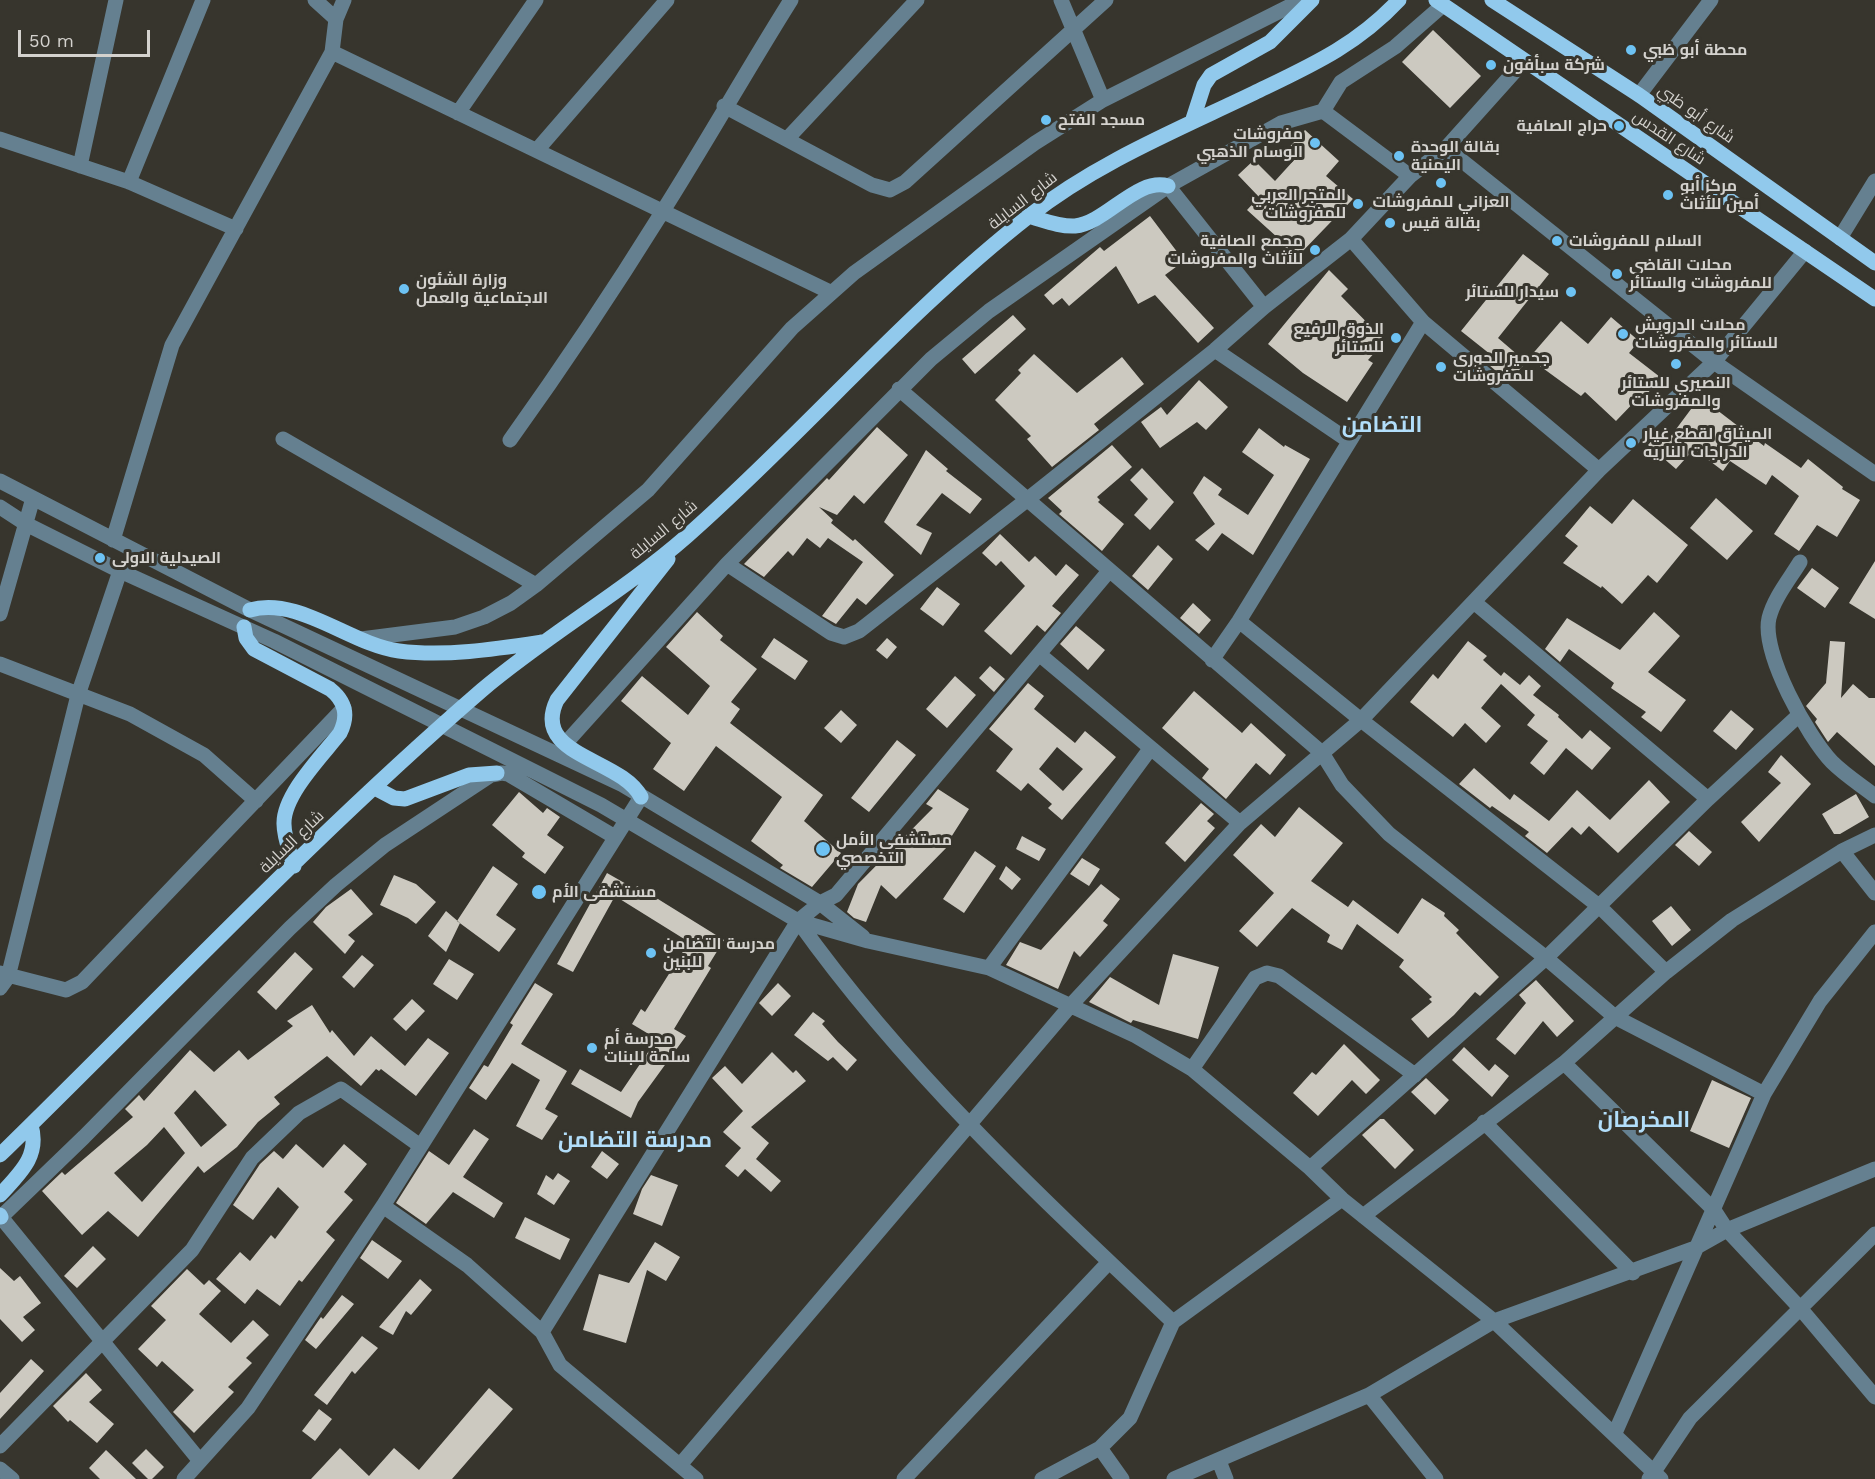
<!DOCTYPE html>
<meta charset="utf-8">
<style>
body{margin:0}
#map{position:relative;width:1875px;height:1479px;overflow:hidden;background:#37352d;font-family:"Work Sans",sans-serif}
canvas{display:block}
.scale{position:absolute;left:18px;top:30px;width:132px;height:27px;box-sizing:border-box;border:3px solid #d4d2ce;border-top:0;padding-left:8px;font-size:18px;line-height:21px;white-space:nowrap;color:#d4d2ce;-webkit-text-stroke:4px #37352d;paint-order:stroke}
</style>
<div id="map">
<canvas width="1875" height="1479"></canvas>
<div class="scale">50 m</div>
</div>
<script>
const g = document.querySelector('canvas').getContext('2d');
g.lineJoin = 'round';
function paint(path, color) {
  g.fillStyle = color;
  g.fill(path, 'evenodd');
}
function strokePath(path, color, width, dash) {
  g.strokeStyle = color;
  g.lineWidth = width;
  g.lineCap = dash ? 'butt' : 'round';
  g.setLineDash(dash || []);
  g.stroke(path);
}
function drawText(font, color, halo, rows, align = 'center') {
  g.font = font + ' "Work Sans",Cairo,sans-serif';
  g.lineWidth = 6;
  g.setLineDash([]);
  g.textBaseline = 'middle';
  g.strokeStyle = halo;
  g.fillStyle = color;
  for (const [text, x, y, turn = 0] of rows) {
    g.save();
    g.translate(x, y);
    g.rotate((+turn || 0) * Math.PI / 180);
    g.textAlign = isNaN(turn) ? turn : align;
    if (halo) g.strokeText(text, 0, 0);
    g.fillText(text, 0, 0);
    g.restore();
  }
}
paint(new Path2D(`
 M1433,30L1481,76L1450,108L1402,62Z
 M1305,130L1339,161L1326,176L1353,199L1298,256L1247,210L1259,197L1238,175L1254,160L1275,181L1295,159L1286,151Z
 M1150,216L1184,261L1165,275L1214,328L1198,343L1155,295L1138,304L1116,266L1069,306L1062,298L1053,305L1044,295L1100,247L1104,251Z
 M1523,254L1549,274L1498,338L1526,362L1509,382L1489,365L1495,358L1461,331Z
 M1329,270L1348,289L1341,296L1385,341L1368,360L1373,363L1347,402L1303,373L1268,344Z
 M1013,315L1026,329L975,374L962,359Z
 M1611,317L1639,341L1629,353L1660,377L1645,397L1642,394L1616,421L1585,392L1581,396L1529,358L1561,321L1588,344Z
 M1034,354L1077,393L1122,357L1144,384L1094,424L1099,430L1052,467L1027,439L1031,436L995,400L1021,373L1018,370Z
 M1199,380L1228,407L1206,430L1197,422L1160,448L1141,422L1161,407L1167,415Z
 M1700,397L1764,446L1765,443L1801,468L1808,459L1843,487L1842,489L1860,500L1837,537L1817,525L1799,551L1774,534L1799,496L1772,475L1766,485L1730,461L1723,471L1694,449L1676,469L1648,445L1659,433L1668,440Z
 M877,427L908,455L864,504L854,495L837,515L819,507L833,520L831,523L853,541L855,539L894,575L866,605L857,598L836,624L822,616L863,562L828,538L820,548L807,538L793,556L788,551L764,577L744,564L827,478L829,480Z
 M1259,428L1284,447L1285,445L1310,459L1253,555L1222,533L1208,551L1195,540L1215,524L1193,493L1204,476L1222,489L1218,495L1248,515L1274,475L1242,452Z
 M1112,445L1132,467L1097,497L1100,500L1098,502L1124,524L1102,551L1059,514L1062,511L1048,498Z
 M926,450L948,469L946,471L982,499L970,514L942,493L916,525L932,533L921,555L884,522Z
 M1142,468L1174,502L1150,530L1134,515L1148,499L1130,480Z
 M1716,498L1753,531L1727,560L1690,528Z
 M1633,499L1688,545L1657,583L1648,575L1622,604L1602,586L1601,588L1563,563L1578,546L1565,536L1590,506L1612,524Z
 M1000,534L1029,562L1035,556L1056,576L1066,564L1079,575L1052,606L1061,613L1045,632L1037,625L1011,655L984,631L1025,586L1001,561L996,566L982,553Z
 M1158,545L1173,559L1148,590L1132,576Z
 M1875,561V619L1849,603Z
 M1812,568L1839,588L1825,608L1797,588Z
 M937,587L960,604L943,626L920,609Z
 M1193,603L1211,620L1199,634L1180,618Z
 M697,612L723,636L720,640L757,669L731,702L740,709L730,723L823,795L804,821L841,853L812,887L780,868L783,865L751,841L782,797L716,746L684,791L653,769L671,743L621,701L642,676L688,715L710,686L666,647Z
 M1654,612L1680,636L1648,672L1686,700L1661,732L1641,717L1646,712L1611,688L1614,683L1569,649L1560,662L1545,649L1567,618L1620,650Z
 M1076,626L1105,650L1088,670L1060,644Z
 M774,638L808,661L795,680L761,657Z
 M887,638L897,647L887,659L876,650Z
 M1468,641L1487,656L1483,660L1501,676L1504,672L1520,685L1529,675L1541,686L1533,695L1559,715L1558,717L1582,739L1590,730L1611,748L1592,770L1566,748L1544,775L1530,763L1548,741L1527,725L1535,715L1501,684L1481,708L1501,726L1486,743L1465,723L1453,737L1410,702L1433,674L1438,679Z
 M1830,641L1845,642L1841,698L1853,684L1869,698H1875V766L1837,732L1828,742L1815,722L1817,719L1806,706L1826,683Z
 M990,666L1005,679L994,692L979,678Z
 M955,676L976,695L947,728L926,709Z
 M1028,683L1044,696L1034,709L1075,743L1085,731L1116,757L1062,820L1048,808L1052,804L1028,783L1021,791L996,771L1013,749L989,729ZM1057,747L1083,769L1063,791L1039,769Z
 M1194,691L1242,733L1251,723L1286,755L1270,775L1256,763L1226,799L1202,778L1209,769L1162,728Z
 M841,710L857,725L841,743L824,728Z
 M1731,710L1754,729L1736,750L1713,731Z
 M897,740L916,755L869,812L851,798Z
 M1781,755L1811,784L1759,842L1741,822L1781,783L1768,772Z
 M1474,768L1510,800L1514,794L1549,821L1577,790L1610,820L1649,780L1670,802L1618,853L1589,826L1581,835L1572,827L1547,853L1525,836L1529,832L1492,806L1490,808L1459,784Z
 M938,789L969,809L948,842L950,844L896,899L881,885L866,922L854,918L847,912L858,884L933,808L926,804Z
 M519,792L543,813L547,808L560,817L547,835L564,847L545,874L522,857L525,853L492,825Z
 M1856,794L1869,817L1840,834H1834L1822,814Z
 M1201,803L1214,814L1207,821L1215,828L1185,862L1165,843Z
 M1299,807L1343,843L1311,881L1348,907L1353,900L1398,934L1422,898L1445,913L1444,916L1459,930L1456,933L1499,977L1480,996L1475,992L1454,1015L1428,1038L1411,1019L1432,1002L1429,999L1432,997L1399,967L1404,960L1357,924L1342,950L1327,942L1330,935L1292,908L1257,947L1239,931L1274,893L1233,855L1261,824L1275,837Z
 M1689,831L1712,852L1699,866L1675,845Z
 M1022,836L1046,849L1039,861L1016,849Z
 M975,851L996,866L964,913L943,899Z
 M1082,858L1100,869L1089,886L1070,874Z
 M493,866L518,884L496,915L516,929L499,952L457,921Z
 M1006,866L1021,879L1012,890L999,879Z
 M607,873L635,889L637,886L724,940L708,966L711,968L674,1029L686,1036L638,1102L631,1118L571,1084L580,1069L621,1092L657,1039L632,1024L641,1009L645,1012L689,942L615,896L573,972L557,964Z
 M394,875L416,884L436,902L416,924L408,918L380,905Z
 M1101,884L1120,899L1103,921L1108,925L1080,957L1074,951L1058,989L1006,965L1020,942L1041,950Z
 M351,889L373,914L348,935L355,941L345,954L313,922L326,907Z
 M1671,906L1691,930L1672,946L1652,921Z
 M446,911L460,923L446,952L428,936Z
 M295,952L313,969L276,1010L257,992Z
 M1173,954L1219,967L1198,1039L1133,1020L1131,1023L1089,1002L1110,977L1159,1005Z
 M362,955L374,965L354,988L342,977Z
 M449,959L474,974L457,1000L433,984Z
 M1536,980L1574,1021L1557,1037L1543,1021L1515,1055L1496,1039L1526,1003L1519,995Z
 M535,983L553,994L521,1044L567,1071L545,1109L558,1116L542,1140L516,1126L540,1080L512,1063L486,1100L469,1088L484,1065L488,1067L513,1025L510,1023Z
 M778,983L791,996L772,1016L759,1003Z
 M412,999L425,1011L406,1031L393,1019Z
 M312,1005L330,1033L332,1030L354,1056L371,1036L405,1066L428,1038L449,1053L416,1096L381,1069L379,1071L376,1069L361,1086L327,1056L274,1097L280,1104L258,1122L237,1147L204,1173L198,1166L138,1237L108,1211L82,1235L42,1191L62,1172L65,1175L133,1117L125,1109L139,1095L144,1101L190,1050L214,1072L239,1050L248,1060L293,1026L287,1021ZM195,1090L227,1125L201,1147L174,1113ZM164,1127L185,1153L142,1202L114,1173L147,1145Z
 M813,1012L825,1021L822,1024L838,1042L857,1060L847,1071L833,1057L828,1061L794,1035Z
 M1344,1044L1380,1080L1366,1094L1352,1080L1318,1116L1293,1093L1312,1072L1316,1075Z
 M1464,1047L1489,1071L1495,1064L1509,1076L1492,1097L1452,1060Z
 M772,1052L793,1073L796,1070L806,1081L751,1127L769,1143L756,1159L781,1181L771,1192L745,1169L738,1177L725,1166L741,1148L723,1132L743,1111L712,1078L725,1066L742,1084Z
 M1426,1078L1449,1100L1435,1115L1411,1092Z
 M1712,1080L1751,1098L1729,1148L1690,1131Z
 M1380,1119H1384L1414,1150L1395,1169L1362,1135Z
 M474,1129L489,1139L463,1177L503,1203L494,1218L453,1192L426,1224L396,1203L429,1151L449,1165Z
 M296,1144L323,1168L344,1144L367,1164L344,1192L353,1200L326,1232L335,1240L302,1282L299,1280L280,1306L257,1289L245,1304L216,1279L240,1252L250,1261L271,1235L275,1239L299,1207L278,1187L253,1220L233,1205L260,1164L274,1151L283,1159Z
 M602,1151L619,1164L607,1179L591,1167Z
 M558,1173L570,1181L554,1205L537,1194L546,1175L553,1180Z
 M651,1175L678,1185L662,1226L633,1214L642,1189Z
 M525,1217L570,1239L560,1260L515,1238Z
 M372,1240L402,1261L388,1279L360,1258Z
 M655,1242L680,1257L666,1281L647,1270L626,1343L583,1330L599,1274L629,1283Z
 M93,1246L106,1259L77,1288L64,1276Z
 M0,1268L14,1281L20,1276L41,1303L23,1317L35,1330L22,1342L0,1319Z
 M187,1269L204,1285L209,1280L221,1291L199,1314L231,1343L253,1320L269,1335L246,1358L252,1363L228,1387L234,1392L194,1433L173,1412L194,1390L162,1361L157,1367L138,1349L166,1320L151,1306Z
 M420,1279L432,1290L411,1315L406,1311L393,1335L379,1327Z
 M342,1295L354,1304L316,1349L305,1340L321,1317L323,1319Z
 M362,1336L378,1348L355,1374L352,1371L327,1405L314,1395Z
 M31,1359L44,1371L0,1419V1393Z
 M86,1373L102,1390L89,1402L114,1424L97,1443L70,1420L68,1422L53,1406Z
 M489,1388L513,1409L452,1479H311L340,1448L369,1476L394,1448L419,1470Z
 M319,1409L332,1419L315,1441L302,1431Z
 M146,1449L164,1467L152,1479H148L132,1463Z
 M106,1450L136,1479H100L89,1468Z`), '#ccc9c0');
strokePath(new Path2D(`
 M315,0L336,19
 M1061,0L1103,100
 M332,52L830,292
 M1639,95L1711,0
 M724,106L872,185L890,190L905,182L1106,0
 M1323,111L1410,176
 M458,113L536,0
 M0,139L129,182L236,229
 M787,139L917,0
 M1446,148L1714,362L1875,474
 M537,150L667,0
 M80,166L116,0
 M129,182L203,0
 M1168,186L1264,307
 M1840,238L1875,181
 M1351,239L1423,322
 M1215,350L1349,441
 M899,389L1322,753L1342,785L1389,834L1546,958L1615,1017L1764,1094
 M283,439L536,585
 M510,440C563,366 613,291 661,214C706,143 747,70 791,0
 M0,481L250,610L623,785L820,903L863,937
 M0,507L26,524L120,571L274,641L601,805L798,921L868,941L989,968L1136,1036L1192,1069L1310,1168L1342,1199L1494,1321L1661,1479
 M113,540L172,345L332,52L336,19L344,0
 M1800,562C1789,580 1774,598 1769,618C1761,653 1808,737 1832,762C1845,775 1861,785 1875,796
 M727,564L831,633L844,637L859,631L1028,499L1215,350L1264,307L1351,239L1410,176L1446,148L1524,61
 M0,614L33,498
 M1239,621L1361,720L1600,907L1666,972
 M361,639L455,627L484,617L511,603L536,585L648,490L792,328L854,273L1035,143L1103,100L1302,0
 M1039,654L1240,823
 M1212,660L1239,621L1423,322L1599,470
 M0,664L130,714L204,755L256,801
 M564,745L727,564L931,359L989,311L1168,186L1281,123L1323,111L1341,82L1395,47L1443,5
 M1708,799L1799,715
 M1842,851L1875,893
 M798,921C904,1070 1040,1197 1173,1322
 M989,968L1150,749
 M0,973L66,990L82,982L344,708
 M0,988L8,977L78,695L120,571
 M1564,1063L1714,1210L1727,1230L1800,1308L1875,1397
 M1192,1069L1255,978L1267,973L1279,976L1415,1075
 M1484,1122L1633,1273
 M1310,1168L1546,958L1708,799L1474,602
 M383,1206L467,1265L542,1332
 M1363,1216L1564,1063L1666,972L1732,920L1842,851L1875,835
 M1,1217L200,1461
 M0,1218L84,1137L290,928L336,885L385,845L491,775L502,773L508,774L615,837
 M1369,1395L1436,1479
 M1615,1433L1764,1094L1820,1001L1875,932
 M0,1446L192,1250L252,1158L299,1113L341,1089L419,1145
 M1100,1448L1122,1479
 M1219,1461L1226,1479
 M680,1465L1071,1005L1240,823L1361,720L1599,470L1714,362L1805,251
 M0,1469L12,1479
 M184,1479L248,1408L383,1206L641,797
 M696,1479L560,1365L542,1332L798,921L820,903L836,895L1109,571
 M904,1479L1109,1262
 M1042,1479L1100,1448L1130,1418L1173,1322L1342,1199
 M1174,1479L1369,1395L1494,1321L1695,1248L1727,1230L1875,1169
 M1649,1479L1690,1418L1875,1234`), '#658090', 15);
strokePath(new Path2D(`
 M1436,0L1875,299
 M1492,0L1639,95L1875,263
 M1192,122L1204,85L1211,75L1270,42L1312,0
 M1028,216C1043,220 1060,227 1075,226C1106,223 1137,177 1168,186
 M250,610C299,596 351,645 399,651C445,657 496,649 542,642
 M244,627L246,638L254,649L330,689C345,701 349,715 340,733C322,756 283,795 284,824C284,838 290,852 294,866
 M375,788L394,798L405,799L469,775L497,773
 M641,797C621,758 530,756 557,700L668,559
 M0,1155C160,999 313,836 482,690C547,635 623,592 687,536C804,433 906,312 1029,216C1096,163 1177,130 1254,93C1310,66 1356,46 1399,0
 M0,1195C20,1173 40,1156 31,1125
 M0,1215L1,1217`), '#91c9ec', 15);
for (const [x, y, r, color] of [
 [1631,50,6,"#6dc2f3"],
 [1491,65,6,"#6dc2f3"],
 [1046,120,6,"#6dc2f3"],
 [1619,126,6,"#6dc2f3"],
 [1315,143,6,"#6dc2f3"],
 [1399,156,6,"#6dc2f3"],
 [1441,183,6,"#6dc2f3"],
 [1668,195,6,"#6dc2f3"],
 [1358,204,6,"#6dc2f3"],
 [1390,223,6,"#6dc2f3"],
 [1557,241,6,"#6dc2f3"],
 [1315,250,6,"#6dc2f3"],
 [1617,274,6,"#6dc2f3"],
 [404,289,6,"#6dc2f3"],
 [1571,292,6,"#6dc2f3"],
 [1623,334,6,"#6dc2f3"],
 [1396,338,6,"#6dc2f3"],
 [1676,364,6,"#6dc2f3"],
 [1441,367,6,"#6dc2f3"],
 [1631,443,6,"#6dc2f3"],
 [100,558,6,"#6dc2f3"],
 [823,849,8,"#6dc2f3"],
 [539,892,8,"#6dc2f3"],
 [651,953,6,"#6dc2f3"],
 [592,1048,6,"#6dc2f3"]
]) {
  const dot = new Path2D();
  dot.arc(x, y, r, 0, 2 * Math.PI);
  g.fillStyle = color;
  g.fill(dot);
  strokePath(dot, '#37352d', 2);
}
drawText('bold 16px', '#d4d2ce', '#37352d', [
 ["محطة أبو ظبي",1643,50],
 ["شركة سبأفون",1503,65],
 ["مسجد الفتح",1058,120],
 ["حراج الصافية",1607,126,"right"],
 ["مفروشات",1303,134,"right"],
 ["الوسام الذهبي",1303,152,"right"],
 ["بقالة الوحدة",1411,147],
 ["اليمنية",1411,165],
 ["مركز أبو",1680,186],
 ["أمين للأثاث",1680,204],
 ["المتجر العربي",1346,195,"right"],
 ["للمفروشات",1346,213,"right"],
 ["العزاني للمفروشات",1441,202,"center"],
 ["بقالة قيس",1402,223],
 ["مجمع الصافية",1303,241,"right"],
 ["للأثاث والمفروشات",1303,259,"right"],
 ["السلام للمفروشات",1569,241],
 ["محلات القاضي",1629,265],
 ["للمفروشات والستائر",1629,283],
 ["وزارة الشئون",416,280],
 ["الاجتماعية والعمل",416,298],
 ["سيدار للستائر",1559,292,"right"],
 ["محلات الدرويش",1635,325],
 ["للستائر والمفروشات",1635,343],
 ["الذوق الرفيع",1384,329,"right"],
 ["للستائر",1384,347,"right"],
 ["جحمير الحوري",1453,358],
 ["للمفروشات",1453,376],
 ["النصيري للستائر",1676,383,"center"],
 ["والمفروشات",1676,401,"center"],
 ["الميثاق لقطع غيار",1643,434],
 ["الدراجات الناريه",1643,452],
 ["الصيدلية الاولى",112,558],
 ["مستشفى الأمل",836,840],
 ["التخصصي",836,858],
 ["مستشفى الأم",552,892],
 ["مدرسة التضامن",663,944],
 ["للبنين",663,962],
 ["مدرسة أم",604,1039],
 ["سلمة للبنات",604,1057]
], 'left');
drawText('16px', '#d4d2ce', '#37352d', [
 ["شارع أبو ظبي",1696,114,35],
 ["شارع القدس",1669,138,34],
 ["شارع السايلة",1023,201,-38],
 ["شارع السايلة",664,530,-40],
 ["شارع السايلة",292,842,-44]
]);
drawText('bold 22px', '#b2defa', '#37352d', [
 ["التضامن",1382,426],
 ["المخرصان",1644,1121],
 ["مدرسة التضامن",635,1141]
]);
</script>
